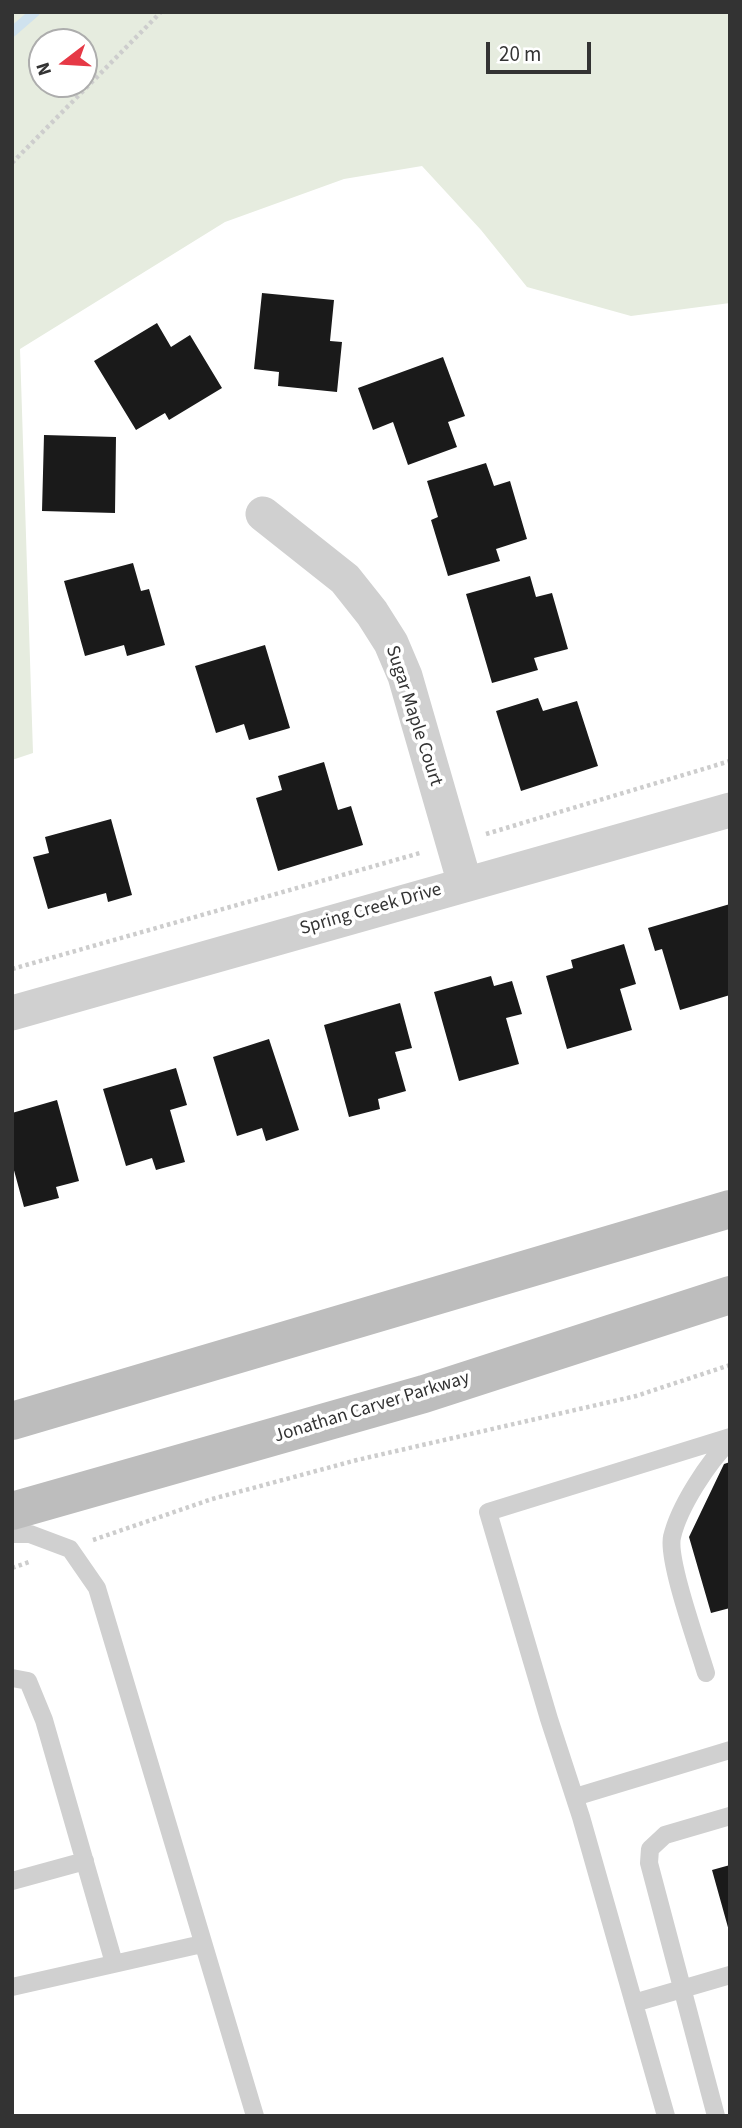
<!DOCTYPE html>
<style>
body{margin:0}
#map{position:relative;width:742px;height:2128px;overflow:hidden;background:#fff;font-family:"Source Sans 3",sans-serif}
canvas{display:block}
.frame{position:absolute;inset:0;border:14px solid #333;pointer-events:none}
.north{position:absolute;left:28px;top:28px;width:70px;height:70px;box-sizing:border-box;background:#fff;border:2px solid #adadad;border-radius:50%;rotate:253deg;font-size:19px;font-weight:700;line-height:28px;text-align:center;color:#333}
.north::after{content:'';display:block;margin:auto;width:24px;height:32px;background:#e63946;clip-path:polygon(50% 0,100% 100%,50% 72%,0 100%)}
.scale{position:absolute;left:486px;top:42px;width:105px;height:32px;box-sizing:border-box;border:4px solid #333;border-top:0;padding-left:9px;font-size:21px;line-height:24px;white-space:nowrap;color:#333;-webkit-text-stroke:5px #fff;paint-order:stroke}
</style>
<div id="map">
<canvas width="742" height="2128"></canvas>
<div class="frame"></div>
<div class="north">N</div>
<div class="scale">20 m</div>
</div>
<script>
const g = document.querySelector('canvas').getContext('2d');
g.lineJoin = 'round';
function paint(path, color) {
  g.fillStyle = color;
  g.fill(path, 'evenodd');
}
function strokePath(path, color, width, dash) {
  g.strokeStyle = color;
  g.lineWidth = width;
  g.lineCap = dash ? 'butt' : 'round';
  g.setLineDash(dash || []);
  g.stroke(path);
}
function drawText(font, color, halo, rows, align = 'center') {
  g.font = font + ' "Source Sans 3",sans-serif';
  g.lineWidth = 7;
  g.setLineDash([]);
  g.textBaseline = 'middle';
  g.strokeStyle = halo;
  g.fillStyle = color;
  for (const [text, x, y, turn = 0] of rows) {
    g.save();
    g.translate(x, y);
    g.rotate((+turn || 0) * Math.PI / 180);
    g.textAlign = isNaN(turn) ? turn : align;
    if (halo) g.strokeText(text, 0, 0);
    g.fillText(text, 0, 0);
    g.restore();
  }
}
paint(new Path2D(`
 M12,12H730V303L631,316L527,287L481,230L422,166L344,179L225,222L20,349L33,753L12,760ZM42,42H84V84H42Z`), '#e6ecdf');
strokePath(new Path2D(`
 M12,32L35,12`), '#cfe2ee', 10);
paint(new Path2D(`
 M262,293L334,300L330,341L342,342L337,392L278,386L279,372L254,369Z
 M157,323L171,347L190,335L222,388L169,420L165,413L136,430L94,361Z
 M443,357L465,416L448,422L457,447L408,465L393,422L373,430L358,388Z
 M44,435L116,437L115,513L42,511Z
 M486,463L494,486L510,481L527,539L496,549L500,561L448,576L431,520L438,517L427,481Z
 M133,563L141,591L149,589L165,645L127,656L124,645L85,656L64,581Z
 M530,576L536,597L552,593L568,649L534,658L538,670L492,683L466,594Z
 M265,645L290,728L249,740L244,724L216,733L195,666Z
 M538,698L543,711L577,701L598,766L521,791L496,711Z
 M324,762L338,810L351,806L363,845L278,871L256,798L282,790L278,776Z
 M111,819L132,895L108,902L106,893L48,909L33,857L49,853L45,837Z
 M730,904V995L680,1010L662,949L655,951L648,928Z
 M624,944L636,984L620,989L632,1030L567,1049L546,976L573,968L571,960Z
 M491,976L494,986L512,981L522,1014L506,1018L519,1064L459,1081L434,992Z
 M400,1003L412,1048L395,1052L406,1091L378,1099L380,1109L349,1117L324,1025Z
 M269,1039L299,1130L266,1141L262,1128L237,1136L213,1057Z
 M176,1068L187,1105L170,1110L185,1162L156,1170L152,1158L126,1166L103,1089Z
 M57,1100L79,1181L56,1187L59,1198L24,1207L12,1163V1113Z
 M730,1462V1608L711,1613L689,1537L724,1464Z
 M730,1865V1931H729L712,1870Z`), '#1a1a1a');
strokePath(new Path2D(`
 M12,163L161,12
 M486,834L730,761
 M12,969L420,853
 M93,1540L212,1499L357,1460L636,1396L730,1365
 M12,1568L29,1562`), '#cdcdcd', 4.5, [3.5, 3.5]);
strokePath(new Path2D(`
 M12,1534H30L70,1549L97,1588L255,2116
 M706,1673C698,1646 667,1560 672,1537C679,1507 708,1462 730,1441
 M12,1678L28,1681L44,1720L114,1963
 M575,1797L730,1750
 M12,1881L85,1861
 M12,1987L202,1944
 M634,2003L730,1975
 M666,2116L581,1817L549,1719L488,1512L730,1437
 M716,2116L649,1863L650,1849L665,1835L730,1816`), '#d0d0d0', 18);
strokePath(new Path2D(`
 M263,514L345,579L372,613L391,643L405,676L465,884
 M12,1013L730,810`), '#d0d0d0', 35);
strokePath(new Path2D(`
 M12,1421L730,1209
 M12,1511L424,1394L730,1295`), '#bdbdbd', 38);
drawText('19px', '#333', '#fff', [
 ["Sugar Maple Court",413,716,72],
 ["Spring Creek Drive",371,910,-16],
 ["Jonathan Carver Parkway",372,1408,-17]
]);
</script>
